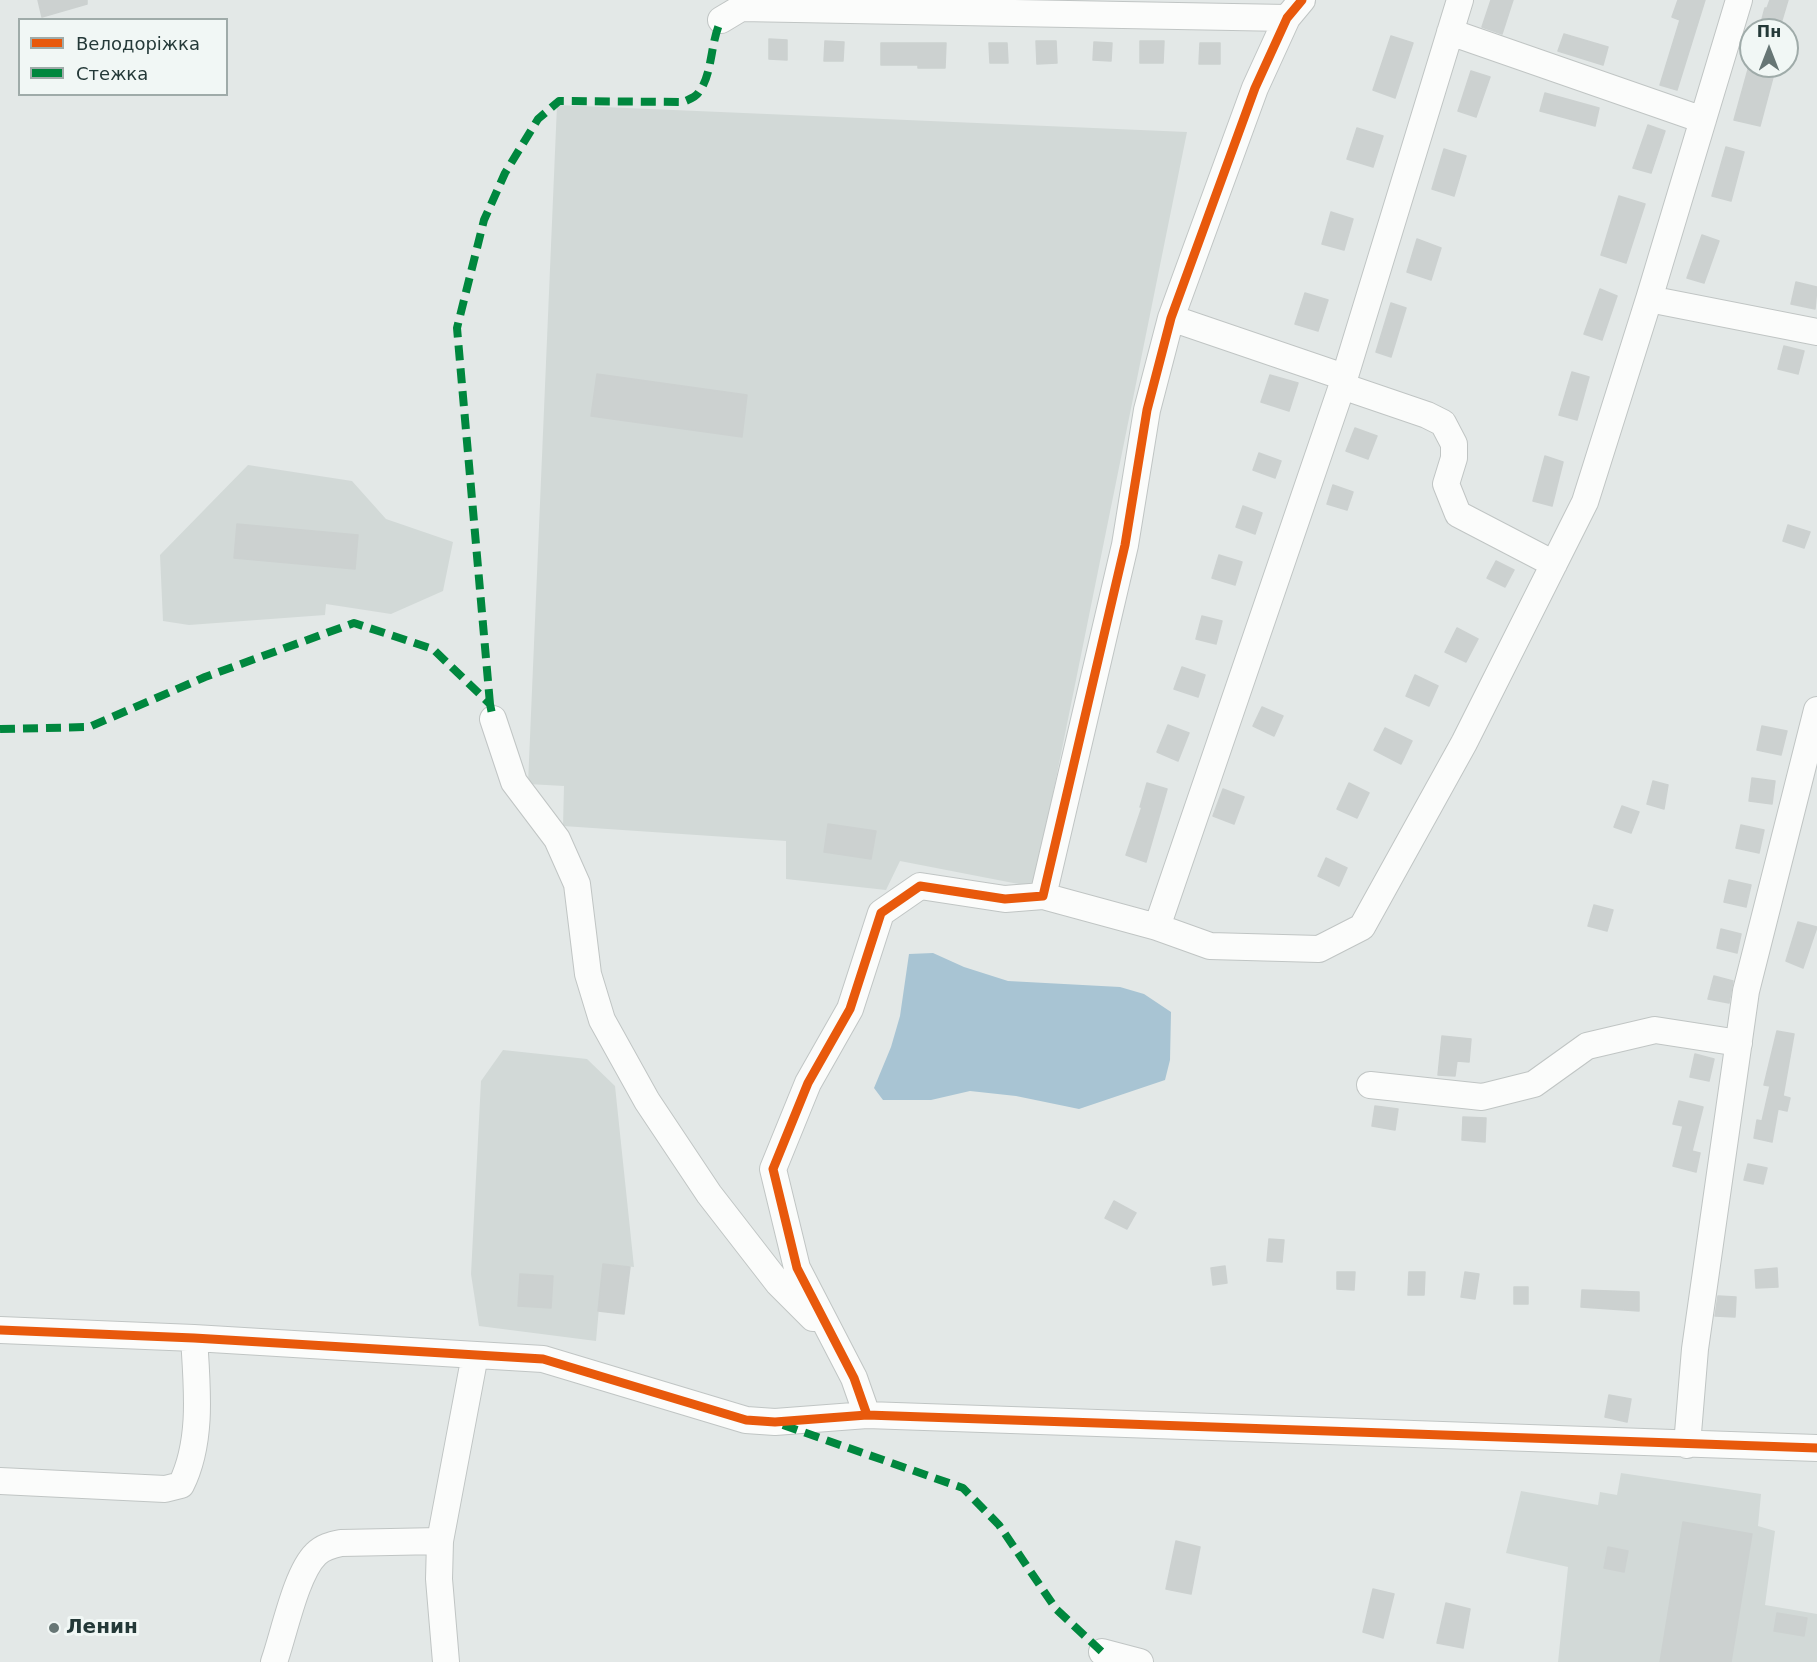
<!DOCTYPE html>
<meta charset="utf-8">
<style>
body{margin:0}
#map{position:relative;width:1817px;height:1662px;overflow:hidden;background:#e3e8e7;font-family:"DejaVu Sans",sans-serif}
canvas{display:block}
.legend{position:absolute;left:18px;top:18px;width:210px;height:78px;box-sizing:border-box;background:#f1f7f5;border:2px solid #9faba9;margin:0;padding:8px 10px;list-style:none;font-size:18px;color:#243938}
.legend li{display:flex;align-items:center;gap:12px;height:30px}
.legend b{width:30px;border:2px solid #9faba9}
.north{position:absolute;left:1739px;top:18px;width:60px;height:60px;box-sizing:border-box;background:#f1f7f5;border:2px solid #9faba9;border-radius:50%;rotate:0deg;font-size:16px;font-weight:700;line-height:24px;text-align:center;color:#243938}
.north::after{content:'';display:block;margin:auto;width:21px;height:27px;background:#677675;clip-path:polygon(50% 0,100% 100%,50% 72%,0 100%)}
</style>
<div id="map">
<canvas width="1817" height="1662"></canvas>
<ul class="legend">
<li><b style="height:8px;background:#e8590c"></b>Велодоріжка</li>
<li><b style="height:8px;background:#00873e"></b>Стежка</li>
</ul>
<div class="north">Пн</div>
</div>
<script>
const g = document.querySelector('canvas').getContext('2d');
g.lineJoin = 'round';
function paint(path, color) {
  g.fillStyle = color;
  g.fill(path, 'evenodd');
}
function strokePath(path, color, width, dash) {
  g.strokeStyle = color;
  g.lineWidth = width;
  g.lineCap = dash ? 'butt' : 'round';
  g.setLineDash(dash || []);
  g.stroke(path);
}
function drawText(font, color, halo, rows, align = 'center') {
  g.font = font + ' "DejaVu Sans",sans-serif';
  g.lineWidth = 6;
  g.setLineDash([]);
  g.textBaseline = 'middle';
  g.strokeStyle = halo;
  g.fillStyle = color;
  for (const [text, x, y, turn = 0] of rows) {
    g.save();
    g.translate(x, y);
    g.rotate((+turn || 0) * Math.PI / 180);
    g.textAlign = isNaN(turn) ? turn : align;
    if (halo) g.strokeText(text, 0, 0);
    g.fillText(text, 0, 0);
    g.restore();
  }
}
paint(new Path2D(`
 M557,105L1187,132L1034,887L900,861L886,890L786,879V841L563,826L564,786L528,784Z
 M248,465L352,481L386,519L453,542L443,591L391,614L326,604L325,615L189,625L163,621L160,555Z
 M503,1050L587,1059L615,1086L634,1267L603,1264L596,1341L479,1326L471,1274L481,1081Z
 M1621,1473L1761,1494L1758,1526L1775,1531L1765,1605L1817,1614V1662H1558L1568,1567L1506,1553L1521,1491L1598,1505L1600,1492L1617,1495Z`), '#d2d9d7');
paint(new Path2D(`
 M933,953L964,967L1008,981L1120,987L1144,994L1171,1012L1170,1060L1165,1080L1079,1109L1016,1096L970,1091L931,1100H883L874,1088L891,1047L900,1016L909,954Z`), '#a8c4d3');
const building = new Path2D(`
 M38,0H87V4L42,17Z
 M1491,0H1513L1502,34L1482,27Z
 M1678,0H1705L1677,90L1660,85L1680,20L1672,17Z
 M1770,0H1788L1779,30H1759L1765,8H1767Z
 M1564,34L1608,47L1603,65L1558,51Z
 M1391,36L1413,43L1395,98L1373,90Z
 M769,39L787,40V60L769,59Z
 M825,41L844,42L843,61H824Z
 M1036,41H1056L1057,63L1037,64Z
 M1140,41H1164L1163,63H1140Z
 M1094,42L1112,43L1111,61L1093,60Z
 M881,43H946L945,68H918V65H881Z
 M989,43H1007L1008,63H990Z
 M1200,43H1220V64H1199Z
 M1749,66H1776L1760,126L1734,120Z
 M1471,71L1490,77L1476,117L1458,111Z
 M1545,93L1599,108L1595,126L1540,111Z
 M1648,125L1665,131L1651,173L1633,168Z
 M1357,128L1383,136L1373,167L1347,159Z
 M1726,147L1744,152L1731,201L1712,196Z
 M1444,149L1466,156L1454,196L1432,189Z
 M1619,196L1645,204L1626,263L1601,255Z
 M1331,212L1353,219L1344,250L1322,244Z
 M1702,235L1719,241L1704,283L1687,278Z
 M1417,239L1441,248L1431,280L1407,272Z
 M1796,282L1817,287L1815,309L1791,304Z
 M1600,289L1617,296L1602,340L1584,334Z
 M1305,293L1328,300L1318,331L1295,324Z
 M1391,303L1406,308L1391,357L1376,352Z
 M1784,346L1804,351L1798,374L1778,369Z
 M1572,372L1589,377L1577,420L1559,415Z
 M597,374L747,395L742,437L591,416Z
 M1270,375L1298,383L1289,411L1261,402Z
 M1355,428L1377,436L1368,459L1346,451Z
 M1259,453L1281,461L1275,478L1253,470Z
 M1545,456L1563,462L1552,506L1533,501Z
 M1333,485L1353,492L1347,510L1327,504Z
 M1243,506L1262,513L1255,534L1236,527Z
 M237,524L358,535L355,569L234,558Z
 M1788,525L1810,532L1804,548L1783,541Z
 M1219,555L1242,562L1235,585L1212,578Z
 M1496,561L1514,570L1505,587L1487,578Z
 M1202,616L1222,621L1216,644L1196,639Z
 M1457,628L1478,639L1466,662L1445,652Z
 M1182,667L1205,675L1198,697L1174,689Z
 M1415,675L1438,686L1429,706L1406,696Z
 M1262,707L1283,716L1274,736L1253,726Z
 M1168,725L1189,733L1178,761L1157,752Z
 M1762,726L1787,731L1781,755L1757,750Z
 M1385,728L1412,741L1401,764L1374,750Z
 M1752,778L1775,781L1772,804L1749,801Z
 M1653,781L1668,785L1664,809L1647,804Z
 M1147,783L1167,789L1146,862L1126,855L1142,807H1140Z
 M1349,783L1369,793L1357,818L1337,809Z
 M1223,789L1244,797L1234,824L1213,816Z
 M1622,806L1639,812L1631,833L1614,827Z
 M828,824L876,831L871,859L824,852Z
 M1741,825L1764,830L1759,853L1736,848Z
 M1326,858L1347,868L1339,886L1318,876Z
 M1729,880L1751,885L1746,907L1724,902Z
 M1594,905L1613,910L1607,931L1588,926Z
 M1798,922L1817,927L1803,968L1786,961Z
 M1721,929L1741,934L1737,953L1717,948Z
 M1714,976L1733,981L1729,1003L1708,999Z
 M1777,1031L1794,1034L1783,1096L1790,1098L1787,1111L1778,1109L1772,1142L1754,1138L1757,1120L1762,1121L1770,1086L1764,1085Z
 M1442,1036L1471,1039L1469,1062L1457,1061L1455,1076L1438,1075Z
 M1695,1054L1714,1059L1709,1081L1690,1077Z
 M1679,1101L1703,1107L1692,1151L1700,1153L1696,1172L1673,1166L1683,1126L1673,1124Z
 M1375,1106L1398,1109L1395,1130L1372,1126Z
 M1463,1117L1486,1118L1485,1142L1462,1140Z
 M1748,1164L1767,1168L1763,1184L1744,1180Z
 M1114,1201L1136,1213L1127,1229L1105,1218Z
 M1269,1239L1284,1240L1282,1262L1267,1261Z
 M603,1264L630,1267L624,1314L598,1311Z
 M1225,1266L1227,1283L1213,1285L1211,1268Z
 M1777,1268L1778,1287L1756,1288L1755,1270Z
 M1337,1272H1355L1354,1290L1337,1289Z
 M1409,1272H1425L1424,1295H1408Z
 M1465,1272L1479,1274L1475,1299L1461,1297Z
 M520,1274L553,1276L551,1308L518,1306Z
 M1514,1287H1528V1304H1514Z
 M1582,1290L1639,1292V1311L1581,1307Z
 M1718,1296L1736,1297L1735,1317L1715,1316Z
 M1609,1395L1631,1399L1627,1422L1605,1417Z
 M1683,1522L1752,1534L1731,1662H1660Z
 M1176,1541L1200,1547L1191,1594L1166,1589Z
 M1608,1547L1628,1551L1624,1572L1604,1568Z
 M1373,1589L1394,1594L1383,1638L1363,1632Z
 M1446,1603L1470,1609L1463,1648L1437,1643Z
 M1777,1613L1807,1618L1804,1636L1774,1631Z`);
paint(building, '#ccd1d0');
strokePath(building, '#ccd1d0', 1.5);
const minor = new Path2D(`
 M1302,0L1287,18L1255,88L1171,318L1147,410L1125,545L1043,896L1005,899L920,886L881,913L850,1009L808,1083L773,1169L797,1268L854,1378L867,1415L1817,1448
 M1460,0L1342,386L1157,927L1210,946L1319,949L1362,927L1464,743L1585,502L1649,299
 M1739,0L1649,299L1817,332
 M721,20L741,8L1287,18
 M1450,32L1703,120
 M1171,318L1344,377
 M1342,386L1427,415L1443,423L1454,444V458L1446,484L1458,514L1554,564
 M493,719L514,782L557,839L577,884L588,974L602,1020L647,1101L709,1194L778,1283L813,1318
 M1043,896L1157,927
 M1370,1085L1482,1097L1534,1084L1587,1046L1655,1030L1739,1043
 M0,1330L194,1338L543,1359L746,1420L775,1422L867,1415
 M1687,1445L1695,1349L1746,991L1817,710
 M0,1481L165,1489L181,1485C203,1441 197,1386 194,1338
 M1102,1652L1140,1662
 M274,1662C284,1634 296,1573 316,1554C323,1547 331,1545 341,1543L440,1541
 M446,1662L439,1579L440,1541L475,1355`);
strokePath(minor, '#c0c5c4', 28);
strokePath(minor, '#fbfcfb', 26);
strokePath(new Path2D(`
 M490,704L457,328L484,220L505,173L538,119L559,101L683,102C688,100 696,97 699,92C713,73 710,43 721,20
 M0,729L89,727L205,677L354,623L433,649L490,704L493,719
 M783,1425L963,1488L999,1525L1056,1609L1102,1652`), '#00873e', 8, [15, 8]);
strokePath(new Path2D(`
 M1302,0L1287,18L1255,88L1171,318L1147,410L1125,545L1043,896L1005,899L920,886L881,913L850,1009L808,1083L773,1169L797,1268L854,1378L867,1415L1817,1448
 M0,1330L194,1338L543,1359L746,1420L775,1422L867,1415`), '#e8590c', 9);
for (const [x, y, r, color] of [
 [54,1628,6,"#677675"]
]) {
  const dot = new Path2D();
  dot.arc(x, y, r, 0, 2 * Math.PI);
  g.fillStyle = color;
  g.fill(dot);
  strokePath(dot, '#f1f7f5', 2);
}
drawText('bold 20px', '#243938', '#f1f7f5', [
 ["Ленин",66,1628]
], 'left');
</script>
